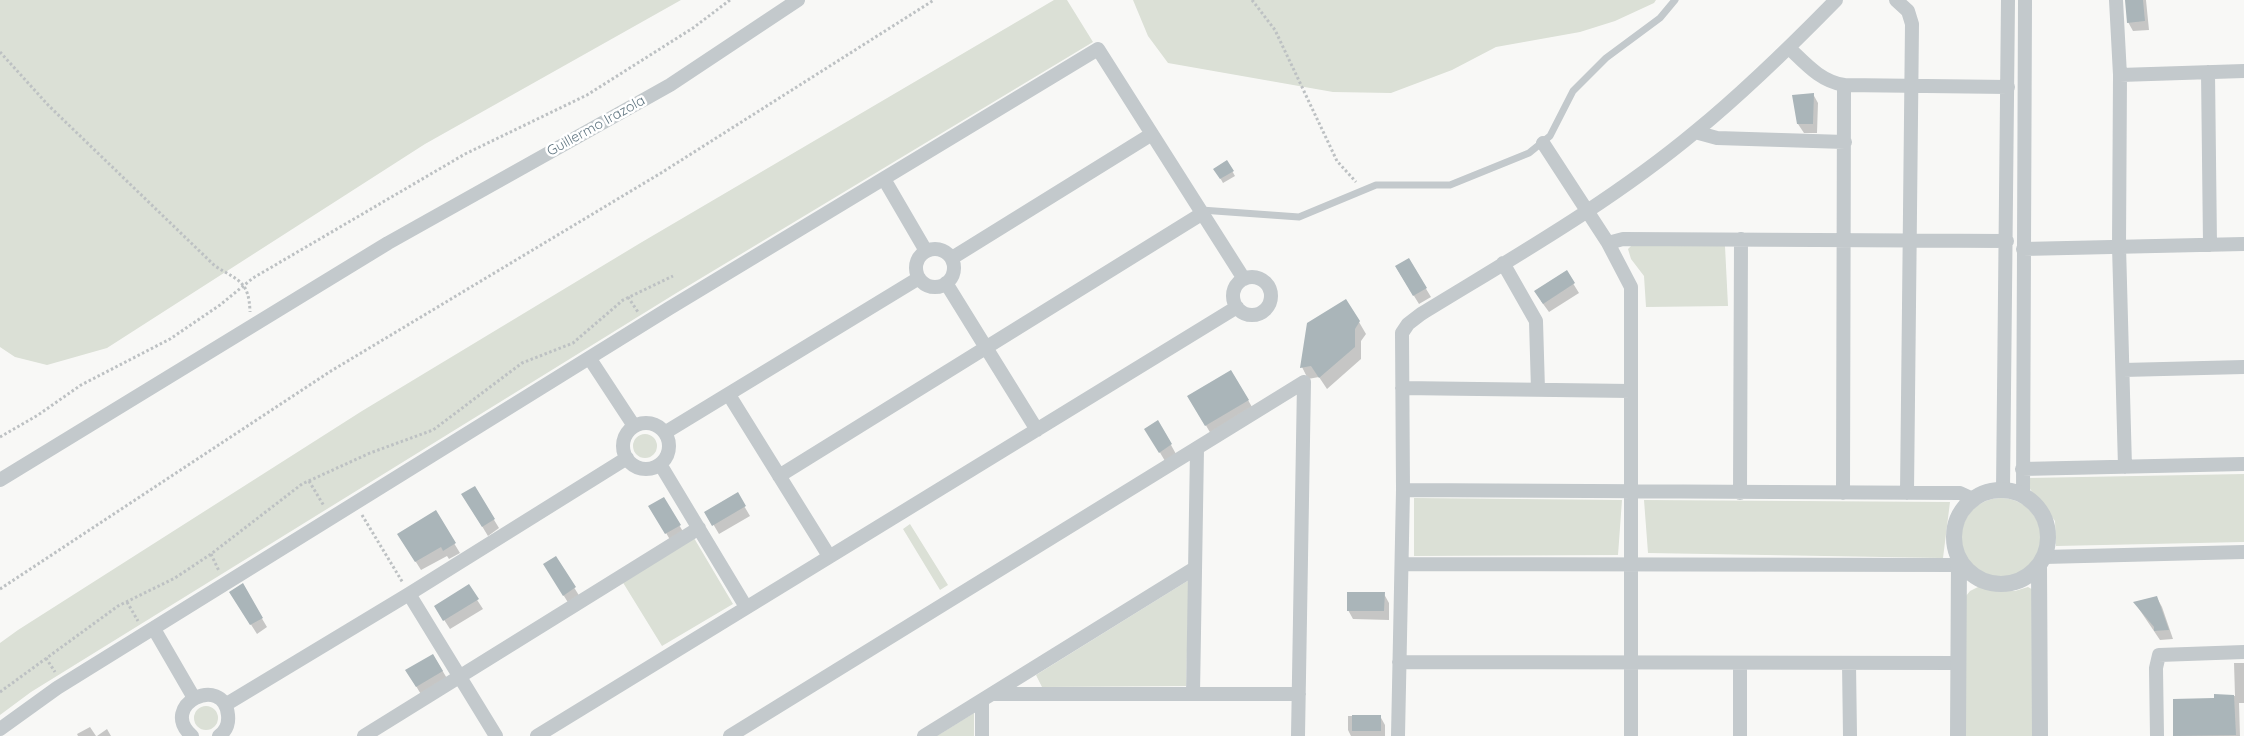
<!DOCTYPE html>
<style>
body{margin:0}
canvas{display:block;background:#f8f8f6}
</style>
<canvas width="2244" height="736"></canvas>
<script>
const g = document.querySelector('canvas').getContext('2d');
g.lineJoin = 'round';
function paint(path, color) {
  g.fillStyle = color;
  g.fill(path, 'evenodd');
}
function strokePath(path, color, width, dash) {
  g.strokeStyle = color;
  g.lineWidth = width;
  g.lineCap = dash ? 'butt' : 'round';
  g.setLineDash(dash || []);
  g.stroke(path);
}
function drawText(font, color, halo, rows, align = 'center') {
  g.font = font + ' Quicksand,sans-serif';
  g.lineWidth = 5;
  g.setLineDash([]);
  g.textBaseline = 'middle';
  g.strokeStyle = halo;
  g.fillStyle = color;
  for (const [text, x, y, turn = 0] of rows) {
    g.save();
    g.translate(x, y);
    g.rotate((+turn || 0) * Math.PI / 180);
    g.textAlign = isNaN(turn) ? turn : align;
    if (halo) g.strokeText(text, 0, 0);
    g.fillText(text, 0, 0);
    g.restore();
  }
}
paint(new Path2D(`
 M0,0H681L425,144L107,348L47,365L15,357L0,347Z
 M1054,0H1067L1093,42L678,292L31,692L0,715V643L18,630L362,411L642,242Z
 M1133,0H1656L1654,3L1615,21L1580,32L1496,47L1452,70L1391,93L1333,92L1168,63L1148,36Z
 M1633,244L1725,246L1728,306L1646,307L1644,276L1631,259L1628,249Z
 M633 446a12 12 0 1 1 24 0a12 12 0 1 1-24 0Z
 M2244,474V542L2056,546L2055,521L2030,489L2028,478Z
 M1414,498L1622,500L1618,555L1414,556Z
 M1961 538a40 40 0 1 1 80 0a40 40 0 1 1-80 0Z
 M1644,500L1950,502L1943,558L1648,553Z
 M910,524L948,585L940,590L903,529Z
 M694,538L733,604L662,646L622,581Z
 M1189,580L1186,686L1042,687L1036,675Z
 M1978,587L2015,591L2028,587L2035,591L2034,736H1965L1966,596L1970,591Z
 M194 718a12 12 0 1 1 24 0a12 12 0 1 1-24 0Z
 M974,713V736H937Z`), '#dbe0d6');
paint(new Path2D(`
 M2126,0H2146L2149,30L2133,31L2128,22Z
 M1813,94L1818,103L1817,133H1804L1798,124Z
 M1227,162L1235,176L1223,183L1215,169Z
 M1408,259L1431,297L1419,304L1396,267Z
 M1566,272L1579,293L1549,312L1541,301Z
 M1359,322L1366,334L1361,341V359L1327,389L1319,377L1308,379L1302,367Z
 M1189,397L1248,400L1256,414L1214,439Z
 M1146,429L1171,445L1176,454L1165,461Z
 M474,487L499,528L488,536L468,503Z
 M737,494L750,516L719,534L706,512Z
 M664,499L685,535L672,543L650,506Z
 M435,512L460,553L449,559L447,556L421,570L404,543Z
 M555,557L580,597L569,604L550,574Z
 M242,585L267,627L257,634L236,601Z
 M468,586L483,609L450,629L441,615Z
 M1384,594L1389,603V620L1353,619L1348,610Z
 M2157,598L2162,607L2173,639L2160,640L2135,603Z
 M433,655L448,680L422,696L407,671Z
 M2234,663H2244V703H2239L2240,736H2174L2215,700V695L2235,696Z
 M1348,716H1380L1385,725V736H1351L1348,730Z
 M90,727L96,736H78L77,734Z
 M107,729L111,736H97Z`), '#0003');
paint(new Path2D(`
 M2125,0H2143L2145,21L2127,23Z
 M1814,93L1813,124H1797L1792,95Z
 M1227,160L1234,171L1220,179L1213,169Z
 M1409,258L1427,288L1413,296L1395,266Z
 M1567,270L1575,283L1543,304L1534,291Z
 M1346,299L1360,321L1355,329V347L1319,378L1311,366L1300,368L1307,323Z
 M1231,370L1249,400L1205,426L1187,396Z
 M1158,420L1172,444L1159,453L1144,429Z
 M475,486L495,519L482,527L461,494Z
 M738,492L746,506L712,526L704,512Z
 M664,497L681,525L665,534L648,506Z
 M436,510L456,543L443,551L441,547L415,562L397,534Z
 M556,556L576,587L563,596L543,564Z
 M243,583L263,618L250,625L229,592Z
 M469,584L479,599L443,621L434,606Z
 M1347,592H1385L1384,611H1347Z
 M2157,596L2169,630L2154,631V627L2133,602Z
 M433,654L443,671L416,687L405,670Z
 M2214,694L2234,695L2236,735L2173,736V699L2214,698Z
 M1352,715H1381V731H1352Z`), '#aab5b9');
strokePath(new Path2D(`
 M1252,0L1275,30L1337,161L1356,182
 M0,52L49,106L215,266C239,281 249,281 250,312
 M628,297L638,312
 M0,437L38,415L81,385L170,339L220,305L253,278L465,154L587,95L693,28L730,0
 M309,481L324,506
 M362,515L403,583
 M211,554L219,571
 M0,589L331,371L661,173L934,0
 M127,602L138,621
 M46,658L55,672
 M0,692L118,606L175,578L211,554L302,484L370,453L433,430L522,363L573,343L623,300L673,276`), '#bdc1c3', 3, [2.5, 2.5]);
strokePath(new Path2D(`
 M1201,210L1299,217L1376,185H1450L1529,153L1550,136L1573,91L1606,58L1660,18L1675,0`), '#c3c9cc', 7);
strokePath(new Path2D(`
 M1896,0L1908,11L1912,24L1907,493
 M2116,0L2120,75L2119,246L2125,467
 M1789,48C1806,64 1820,81 1844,85L1843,493
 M2208,72L2210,245
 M2120,75L2244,71
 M1844,85L2008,87
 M1695,132L1717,138L1845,142
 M1543,143L1608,243L1631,287V736
 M884,179L926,251
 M1608,243L1623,239L2007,241
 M916 268a19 19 0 1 1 38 0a19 19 0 1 1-38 0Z
 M2023,249L2244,244
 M952,258L1152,134
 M1503,263L1536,321L1538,390
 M1233 296a19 19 0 1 1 38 0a19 19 0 1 1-38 0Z
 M946,283L1037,430
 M590,359L634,426
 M2123,370L2244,367
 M1402,388L1631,391
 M729,395L829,556
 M623 446a23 23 0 1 1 46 0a23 23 0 1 1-46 0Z
 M666,432L919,278
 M660,464L746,607
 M2022,469L2244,464
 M779,476L1203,213
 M0,480L388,243L670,85L798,0
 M1403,490L1960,493L1973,499
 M2003,490L2008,0
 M1740,493L1741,239
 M2023,495L2025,0
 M2044,557L2244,552
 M1402,564L1959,565
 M409,594L496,736
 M154,629L194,698
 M1399,662L1958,663
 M1849,663L1850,736
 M992,694H1299
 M1193,694L1197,449
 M982,700V736
 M225,705L409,594L627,458
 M0,729L57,688L668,309L1098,49L1244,279
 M192,736C157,705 224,673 228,715C229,724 226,731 219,736
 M364,736L699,528
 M537,736L1237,307
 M730,736L1304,382
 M924,736L1195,568
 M1298,736L1304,382
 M1398,736L1403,490L1402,333L1408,324L1421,314C1514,257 1611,202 1695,132C1745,91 1791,46 1836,0
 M1740,736V663
 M2157,736L2156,668L2159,655L2244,652`), '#c3c9cc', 14);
strokePath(new Path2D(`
 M1954 537a47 47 0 1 1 94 0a47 47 0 1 1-94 0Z
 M2039,566L2040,736
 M1958,736L1959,558`), '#c3c9cc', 16);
drawText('14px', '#627782', '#fff', [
 ["Guillermo Irazola",596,126,-29]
]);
</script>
